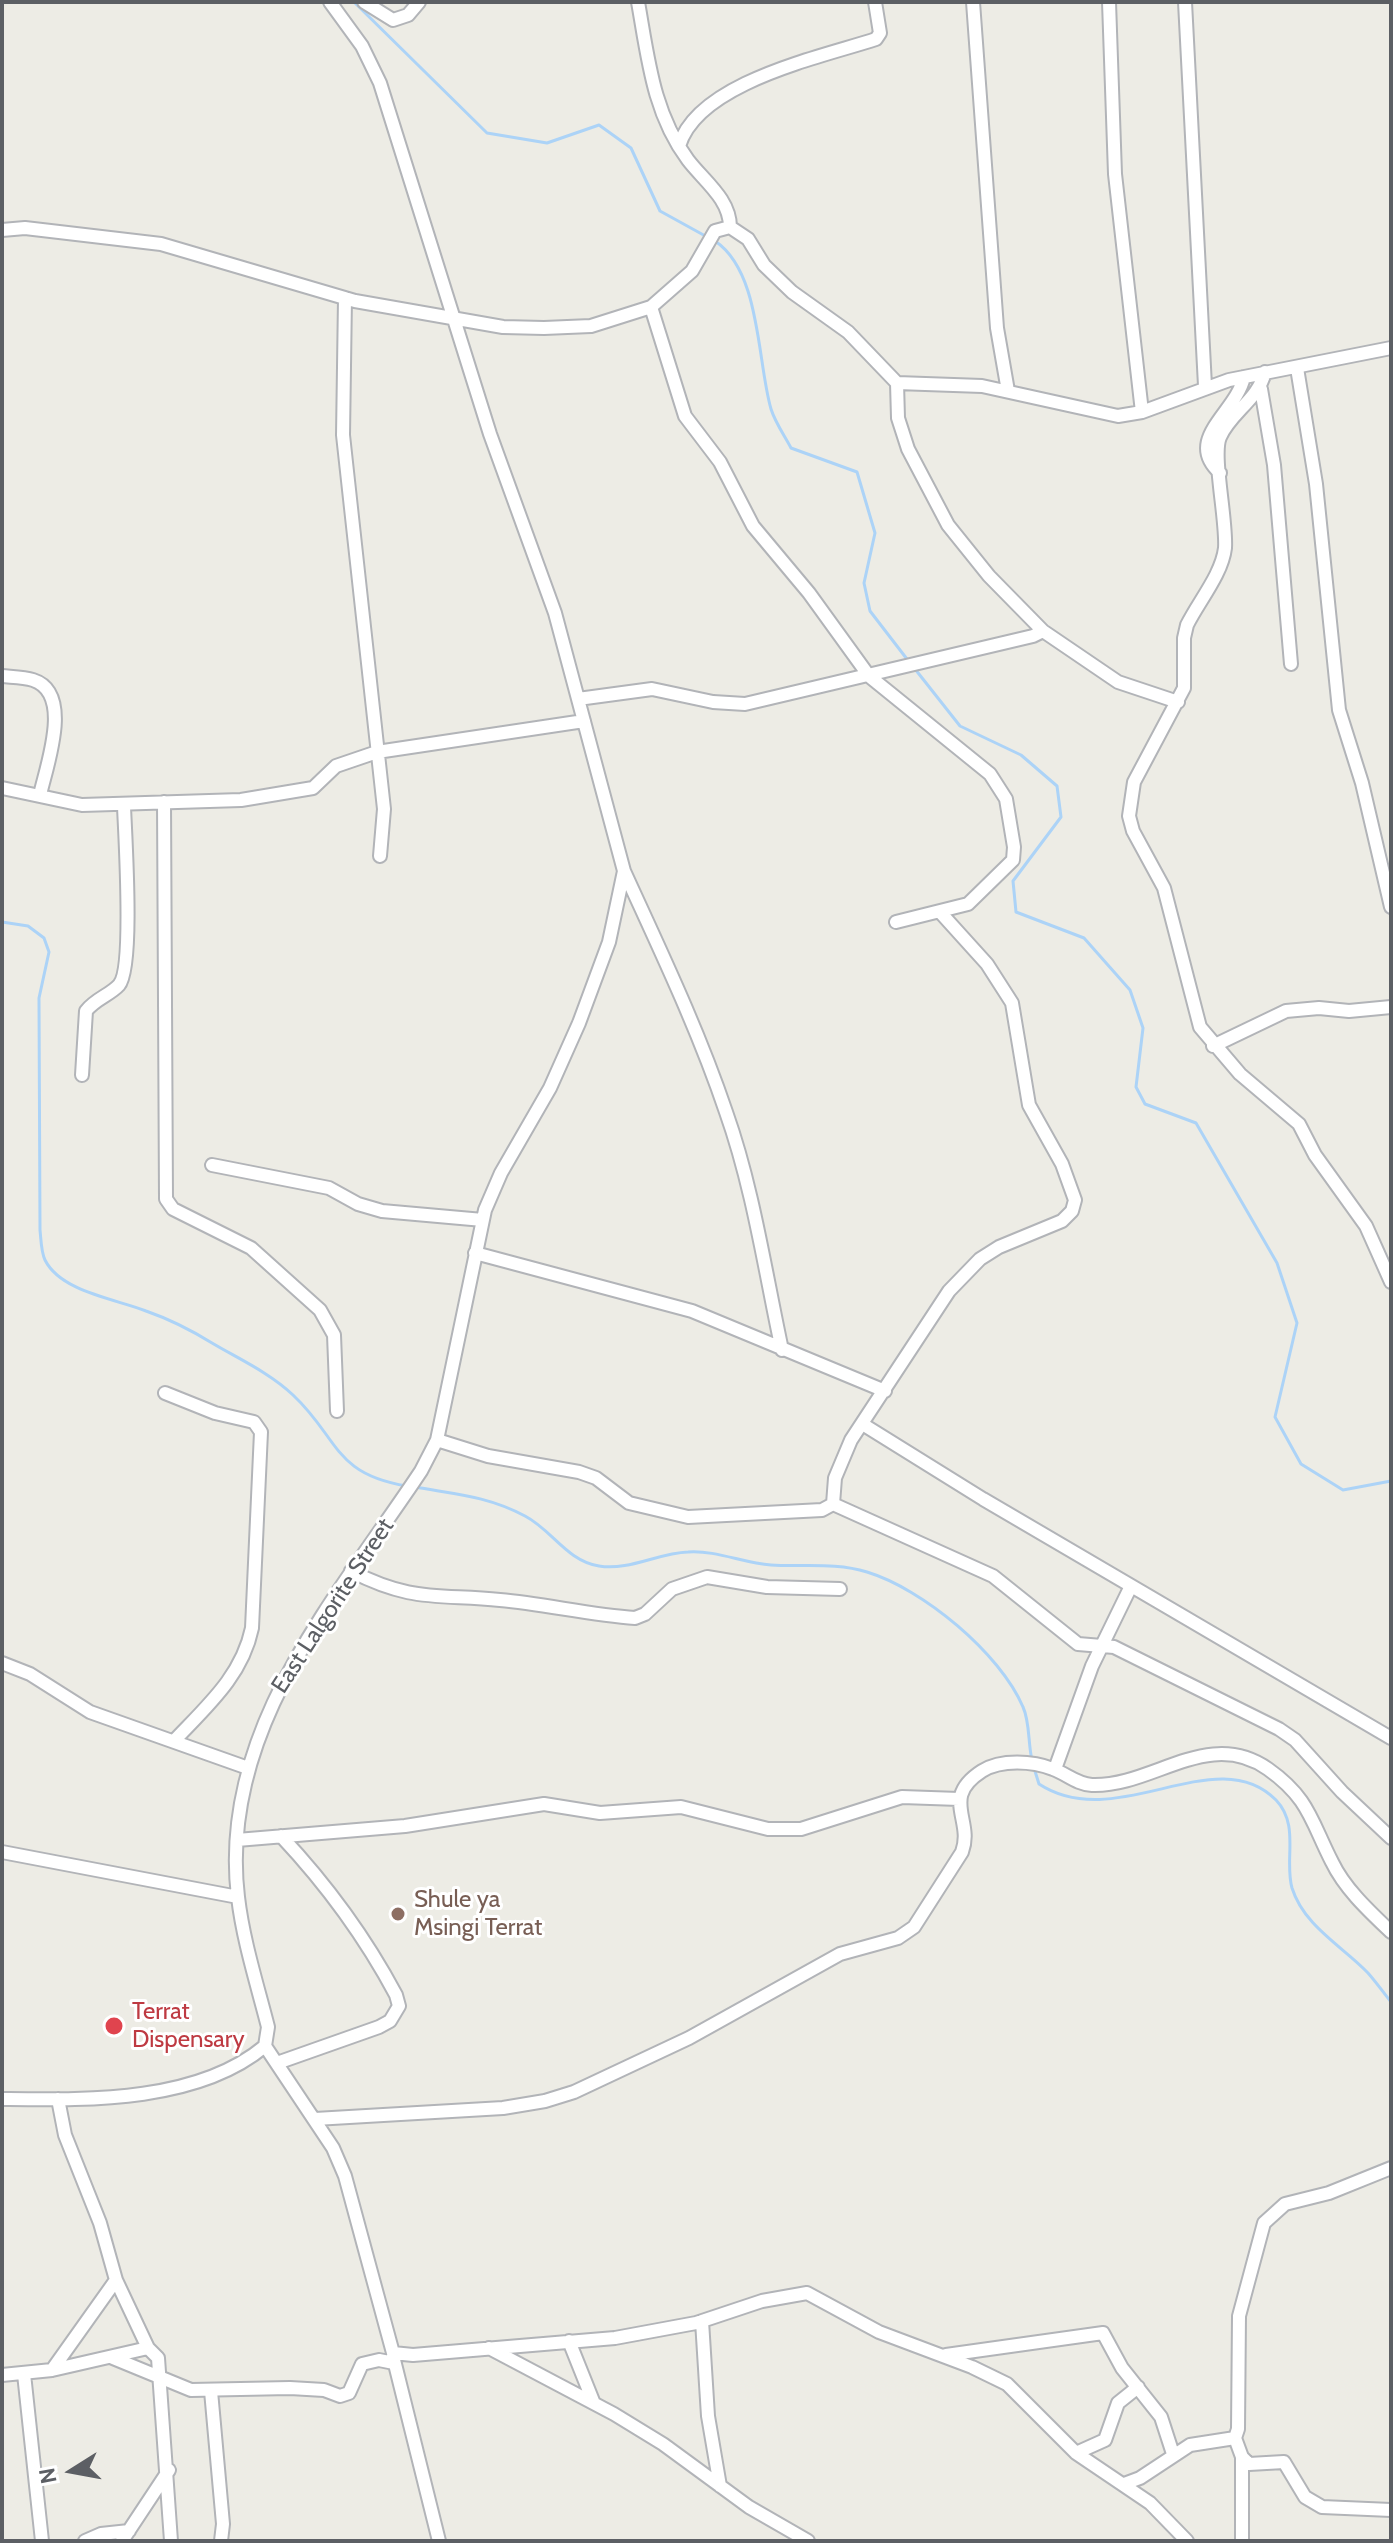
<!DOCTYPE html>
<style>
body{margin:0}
#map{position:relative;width:1393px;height:2543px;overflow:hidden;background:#edece5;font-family:Cabin,sans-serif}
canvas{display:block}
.frame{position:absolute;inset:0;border:4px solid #5c5f64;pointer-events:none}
.north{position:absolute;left:32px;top:2431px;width:80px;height:80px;-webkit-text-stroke:6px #fff;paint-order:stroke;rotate:259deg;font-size:22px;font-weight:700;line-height:32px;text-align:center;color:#5c5f64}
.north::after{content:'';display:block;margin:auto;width:28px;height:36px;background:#5c5f64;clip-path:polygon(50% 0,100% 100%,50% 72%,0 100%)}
</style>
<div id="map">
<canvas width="1393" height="2543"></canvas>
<div class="frame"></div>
<div class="north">N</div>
</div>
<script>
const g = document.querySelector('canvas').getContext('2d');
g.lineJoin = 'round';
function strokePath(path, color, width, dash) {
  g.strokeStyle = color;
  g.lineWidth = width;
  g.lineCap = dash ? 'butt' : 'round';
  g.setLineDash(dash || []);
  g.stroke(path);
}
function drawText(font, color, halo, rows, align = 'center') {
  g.font = font + ' Cabin,sans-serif';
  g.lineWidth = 6;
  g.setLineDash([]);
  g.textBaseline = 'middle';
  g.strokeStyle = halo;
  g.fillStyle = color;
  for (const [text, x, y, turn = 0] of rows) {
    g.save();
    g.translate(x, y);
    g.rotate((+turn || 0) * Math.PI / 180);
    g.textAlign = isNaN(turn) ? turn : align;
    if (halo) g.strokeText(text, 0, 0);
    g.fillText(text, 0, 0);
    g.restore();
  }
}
strokePath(new Path2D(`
 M354,2L487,133L547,143L599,125L631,148L660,211L709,238
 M715,241C761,272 757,361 771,409C775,422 784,435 791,448L857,472L875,533L864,583L870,611L910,663
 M915,669L960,726L1021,755L1057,786L1061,817L1013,881L1016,912L1084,938L1130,990L1143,1028L1136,1087L1145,1104L1196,1123L1277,1263L1297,1323L1275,1417L1301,1464L1343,1490L1391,1481
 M2,922L28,926L44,938L49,952L39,998L40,1230C41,1239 41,1252 45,1260C61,1292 116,1299 146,1311C169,1319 191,1330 212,1343C239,1359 270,1373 293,1395C339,1438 333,1474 407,1486
 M415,1487C454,1494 488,1496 525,1516C552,1530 567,1561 599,1566C629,1571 658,1553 688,1552C716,1550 743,1563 771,1565C803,1567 836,1562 867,1572C923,1589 1000,1653 1023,1707C1030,1722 1028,1744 1032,1760
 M1034,1768L1039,1784C1117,1835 1216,1739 1276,1800C1300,1825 1284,1860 1292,1888C1304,1926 1342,1946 1368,1973C1376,1982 1383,1992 1391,2002`), '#acd3f7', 3);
const minor = new Path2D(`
 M364,2L393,20L408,15L419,2
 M638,2C648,58 653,113 688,160C704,181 730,199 730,227
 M973,2L997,328L1008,391
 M1109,2L1115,174L1142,412
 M1185,2L1205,386
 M679,146C698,82 822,57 876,39L880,33L875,2
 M2,230L25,228L161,244L355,301L503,327L544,328L591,326L651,307L692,271L715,231L730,227L748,239L764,265L792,292L848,332L897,383L982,386L1118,416L1142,412L1229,380L1391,348
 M345,298L343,435L384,809L380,856
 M651,307L685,416L720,462L753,526L809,593L869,676L990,774L1006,799L1014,847L1013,860L968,904L896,922
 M1297,368L1316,484L1339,710L1362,783L1391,907
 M1265,372C1258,400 1231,412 1220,437C1212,455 1227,521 1225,548C1222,574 1199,601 1187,625L1184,638V688L1134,782L1129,816L1133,831L1164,888L1200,1027L1240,1074L1299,1124L1315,1155L1366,1226L1391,1282
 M897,383L898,418L908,449L948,525L989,576L1043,631L1118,682L1178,702
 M1261,389L1274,465L1291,664
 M1220,473C1183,439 1236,413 1244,377
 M2,676C12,677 24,677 33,680C74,693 46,767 40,795
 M578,699L652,689L713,702L745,704L1033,636L1043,631
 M2,788L82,805L241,800L313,788L336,766L377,752L584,721
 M164,802L166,1199L173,1209L251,1248L320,1310L334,1335L337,1411
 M624,871C660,950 698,1029 726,1112C753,1188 765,1271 782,1350
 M1213,1046L1286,1011L1319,1008L1349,1011L1391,1007
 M82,1075L86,1011C95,999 110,995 119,985C134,968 125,835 124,806
 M212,1165L329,1188L358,1204L382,1211L483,1220
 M475,1253L692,1311L885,1391
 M165,1393L215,1413L254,1422L261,1432L252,1628C242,1676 207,1706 174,1741
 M864,1425L983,1499L1391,1738
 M437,1440L488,1456L579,1472L596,1478L629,1503L688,1517L822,1510L833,1504L835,1478L851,1440L949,1291L980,1259L999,1247L1062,1221L1072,1211L1075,1200L1062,1164L1029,1105L1012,1003L987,964L940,912
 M833,1504L993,1576L1078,1644L1114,1647L1279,1729L1295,1740L1342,1792L1391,1838
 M351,1571C411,1602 437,1594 500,1600C545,1604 590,1615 635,1618L645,1614L672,1589L707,1577L767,1587L840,1589
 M2,1663L30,1674L90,1712L248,1768
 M1055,1769L1092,1666L1131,1586
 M237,1840L405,1826L544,1804L600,1813L681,1807L768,1829H801L902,1797L959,1799
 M2,1852L238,1897
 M265,2046L333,2148L345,2176L393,2353L413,2355L615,2338L696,2323L762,2301L807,2293L879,2332L972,2367L1007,2384L1076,2453L1150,2503L1187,2541
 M277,2063L379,2027L390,2021L399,2006L396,1995C364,1935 327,1885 281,1836
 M2,2099C86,2100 197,2103 265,2046L268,2027C257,1984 243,1940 238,1897C218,1731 336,1599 421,1471L437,1440L485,1210L501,1173L550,1088L579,1023L609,942L624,871L555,613L490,434L380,83L362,46L330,2
 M58,2099L65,2135L100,2223L116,2280L148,2348L158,2358L171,2541
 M315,2119L503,2108L545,2101L574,2092L689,2038L840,1954L898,1938L914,1927L962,1852C974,1820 940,1798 982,1771C1001,1759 1033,1761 1053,1769C1067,1774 1076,1784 1092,1785C1153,1787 1208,1727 1268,1769C1309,1798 1311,1821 1332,1862C1345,1889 1369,1911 1391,1932
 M702,2321L708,2416L720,2486
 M569,2341L593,2401
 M489,2348L614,2414L663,2444L749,2507L808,2541
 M946,2355L1103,2333L1122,2368L1161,2417L1173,2454
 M393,2356L439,2541
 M113,2358L191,2390L290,2388L324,2390L340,2396L349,2393L362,2364L379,2360L394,2363
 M52,2370L116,2280
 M24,2374L42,2541
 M2,2375L52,2370L148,2348
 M211,2391L223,2524L221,2541
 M1235,2438L1242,2457L1249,2464L1284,2462L1305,2497L1322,2507L1391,2510
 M1076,2453L1105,2440L1118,2403L1138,2387
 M1242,2457V2541
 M1124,2484L1140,2478L1190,2445L1235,2438L1238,2429L1239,2316L1264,2223L1285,2204L1329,2193L1391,2168
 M85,2541L101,2534L129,2531
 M122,2541L169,2470`);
strokePath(minor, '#b2b4b8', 16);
strokePath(minor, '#fff', 12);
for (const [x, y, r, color] of [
 [398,1914,8,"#8d6e63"],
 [114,2026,10,"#e0444e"]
]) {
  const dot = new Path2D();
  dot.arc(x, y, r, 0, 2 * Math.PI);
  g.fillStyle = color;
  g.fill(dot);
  strokePath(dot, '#fff', 3);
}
drawText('24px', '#5c5f64', '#fff', [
 ["East Lalgorite Street",333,1606,-57]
]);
drawText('24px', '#785e54', '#fff', [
 ["Shule ya",414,1900],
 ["Msingi Terrat",414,1928]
], 'left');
drawText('24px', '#be3a42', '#fff', [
 ["Terrat",132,2012],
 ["Dispensary",132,2040]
], 'left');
</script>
